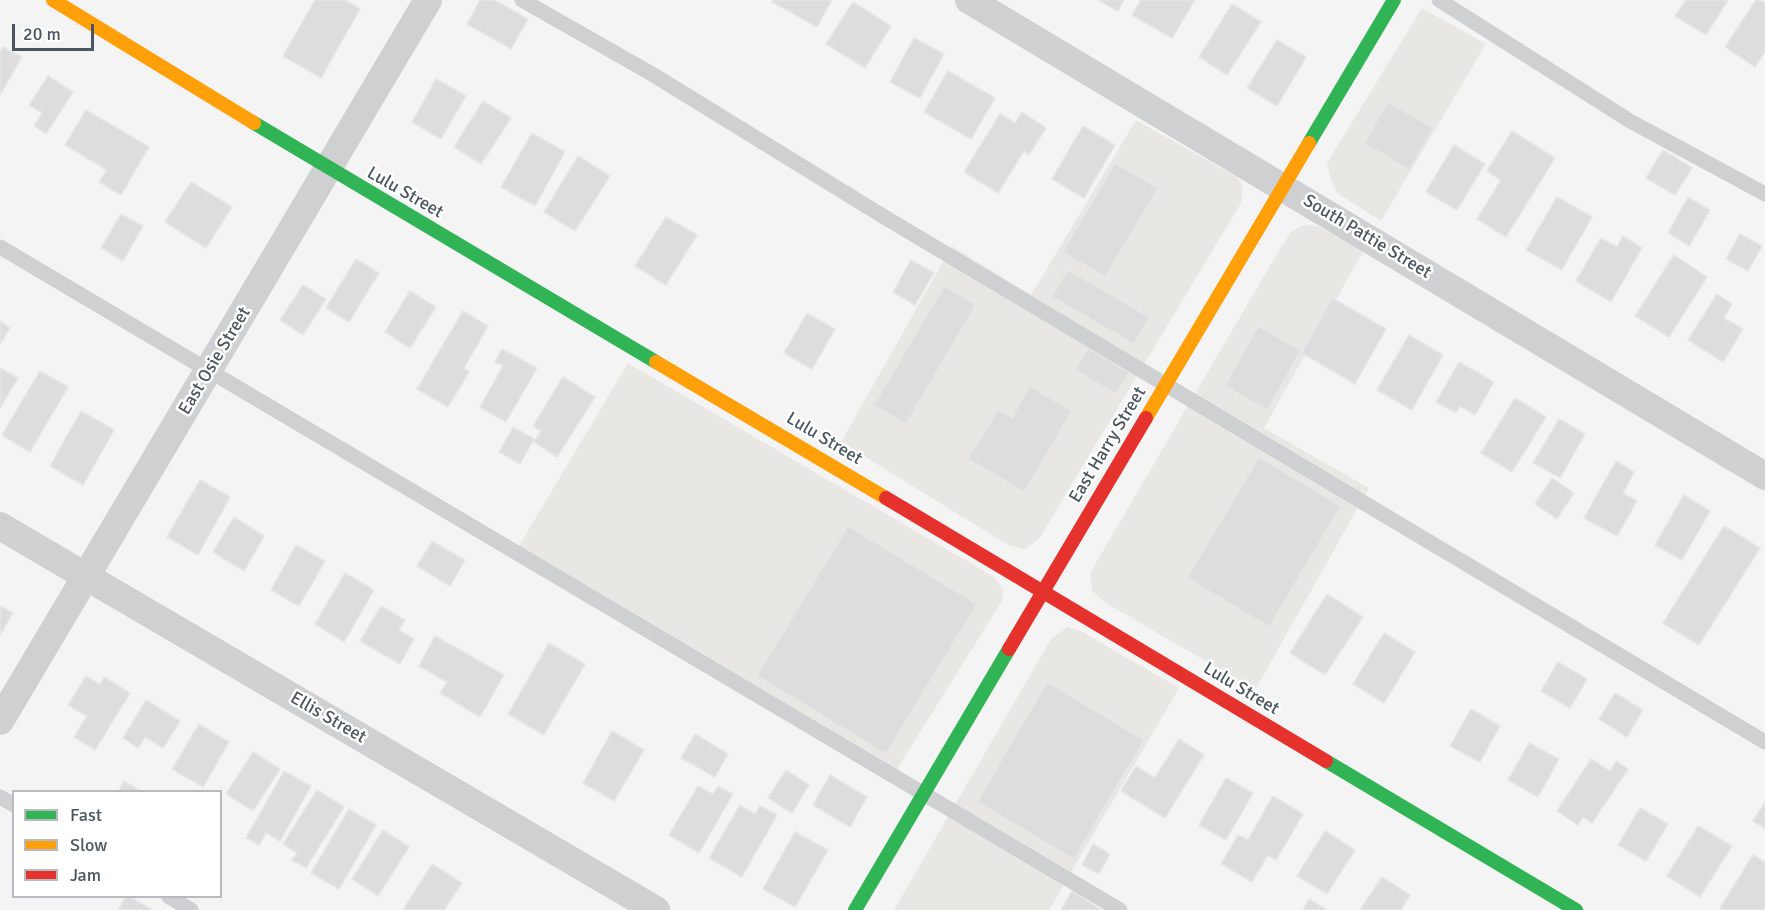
<!DOCTYPE html>
<style>
body{margin:0}
#map{position:relative;width:1765px;height:910px;overflow:hidden;background:#f4f4f4;font-family:Signika,sans-serif}
canvas{display:block}
.legend{position:absolute;left:12px;top:790px;width:210px;height:108px;box-sizing:border-box;background:#fff;border:2px solid #b7bbc0;margin:0;padding:8px 10px;list-style:none;font-size:18px;color:#4a5661}
.legend li{display:flex;align-items:center;gap:12px;height:30px}
.legend b{width:30px;border:2px solid #b7bbc0}
.scale{position:absolute;left:12px;top:24px;width:82px;height:27px;box-sizing:border-box;border:3px solid #4a5661;border-top:0;padding-left:8px;font-size:18px;line-height:21px;white-space:nowrap;color:#4a5661;-webkit-text-stroke:4px #fff;paint-order:stroke}
</style>
<div id="map">
<canvas width="1765" height="910"></canvas>
<ul class="legend">
<li><b style="height:8px;background:#30b455"></b>Fast</li>
<li><b style="height:8px;background:#ff9f0a"></b>Slow</li>
<li><b style="height:8px;background:#e5322d"></b>Jam</li>
</ul>
<div class="scale">20 m</div>
</div>
<script>
const g = document.querySelector('canvas').getContext('2d');
g.lineJoin = 'round';
function paint(path, color) {
  g.fillStyle = color;
  g.fill(path, 'evenodd');
}
function strokePath(path, color, width, dash) {
  g.strokeStyle = color;
  g.lineWidth = width;
  g.lineCap = dash ? 'butt' : 'round';
  g.setLineDash(dash || []);
  g.stroke(path);
}
function drawText(font, color, halo, rows, align = 'center') {
  g.font = font + ' Signika,sans-serif';
  g.lineWidth = 5;
  g.setLineDash([]);
  g.textBaseline = 'middle';
  g.strokeStyle = halo;
  g.fillStyle = color;
  for (const [text, x, y, turn = 0] of rows) {
    g.save();
    g.translate(x, y);
    g.rotate((+turn || 0) * Math.PI / 180);
    g.textAlign = isNaN(turn) ? turn : align;
    if (halo) g.strokeText(text, 0, 0);
    g.fillText(text, 0, 0);
    g.restore();
  }
}
paint(new Path2D(`
 M1422,8L1486,44L1381,221L1337,193L1330,178L1327,163Z
 M1136,120L1237,177L1243,187L1241,203L1039,539L1025,549L1008,545L841,442L952,246L1031,295Z
 M1304,225L1318,226L1364,250L1264,428L1369,488L1255,690L1106,603L1092,591L1090,573L1281,247L1292,231Z
 M628,363L994,577L1003,590L1002,601L889,782L513,556Z
 M1068,627L1081,631L1179,688L1049,910H894L1051,639Z`), '#e8e7e3');
const building = new Path2D(`
 M315,0H345L360,9L321,78L283,56Z
 M480,0H494L528,19L511,49L467,24Z
 M773,0H832L817,27L772,2Z
 M1098,0H1124L1118,11Z
 M1141,0H1195L1172,38L1132,15Z
 M1686,0H1728L1706,35L1675,16Z
 M1756,0L1765,2V52L1755,67L1725,47Z
 M853,2L891,26L865,68L826,44Z
 M1232,4L1261,22L1227,75L1199,57Z
 M914,38L944,54L920,98L890,82Z
 M1277,40L1306,57L1277,106L1247,88Z
 M3,47L22,57L0,95V52Z
 M948,71L995,98L971,139L924,112Z
 M48,76L73,92L46,134L34,126L42,113L29,105Z
 M436,79L466,96L441,139L412,122Z
 M483,101L511,118L481,164L454,147Z
 M1388,102L1433,128L1409,170L1364,143Z
 M86,110L149,147L121,195L99,182L107,170L65,145Z
 M1022,112L1046,128L1029,155L1024,151L998,193L964,172L1000,114L1015,123Z
 M1083,126L1115,145L1084,198L1052,179Z
 M1512,131L1555,158L1506,237L1477,219L1501,180L1487,171Z
 M532,133L565,152L535,206L501,187Z
 M1454,145L1485,164L1457,210L1426,192Z
 M1663,150L1692,168L1675,195L1646,178Z
 M578,156L610,176L575,231L544,212Z
 M1115,163L1158,188L1105,277L1063,252Z
 M191,182L232,207L206,248L165,222Z
 M1557,197L1592,217L1562,270L1526,250Z
 M1688,197L1710,210L1689,246L1668,233Z
 M121,214L143,226L123,261L101,248Z
 M666,217L697,235L666,285L635,266Z
 M1740,234L1762,246L1748,271L1726,259Z
 M1623,236L1642,248L1611,302L1576,281L1601,238L1617,247Z
 M1674,255L1707,277L1669,337L1635,316Z
 M356,259L379,273L349,322L326,308Z
 M911,260L934,273L915,305L893,292Z
 M1068,270L1149,317L1134,344L1052,297Z
 M303,285L326,299L303,335L280,320Z
 M944,286L976,305L906,424L874,405Z
 M410,291L436,307L410,348L385,332Z
 M1717,294L1732,304L1724,318L1743,329L1723,362L1688,340Z
 M1332,298L1386,329L1355,384L1302,353Z
 M463,311L488,326L464,368L469,372L448,407L417,389Z
 M807,313L835,329L812,369L784,353Z
 M0,321L10,328L0,344Z
 M1258,326L1301,350L1267,410L1225,386Z
 M1409,335L1443,355L1412,410L1377,390Z
 M1088,348L1129,372L1116,394L1075,370Z
 M502,349L537,368L506,422L480,407L503,366L495,362Z
 M1459,362L1494,382L1475,415L1460,406L1456,413L1436,402Z
 M0,368L18,378L0,408Z
 M40,371L68,387L30,452L2,435Z
 M563,377L595,397L557,457L534,442L541,431L533,426Z
 M1030,386L1072,411L1024,492L968,459L998,410L1012,418Z
 M1515,398L1546,417L1512,472L1481,453Z
 M81,411L114,430L83,485L50,466Z
 M1559,419L1585,434L1560,478L1533,463Z
 M513,427L534,439L520,464L499,452Z
 M1259,457L1341,506L1269,627L1187,578Z
 M1616,461L1634,472L1623,493L1637,501L1617,536L1584,518Z
 M1552,478L1574,493L1557,519L1535,504Z
 M200,480L230,497L198,555L167,537Z
 M1684,495L1710,511L1682,560L1655,545Z
 M234,517L264,536L244,571L213,552Z
 M848,526L977,604L886,754L757,676Z
 M1724,526L1760,548L1699,645L1663,623Z
 M432,541L465,560L450,586L417,566Z
 M296,545L325,561L299,606L271,590Z
 M345,573L374,590L344,642L315,624Z
 M1327,594L1363,617L1325,675L1290,653Z
 M0,606L13,613L0,635Z
 M381,606L405,620L399,630L414,639L400,664L360,641Z
 M1384,633L1415,652L1384,703L1353,684Z
 M435,636L504,675L480,717L440,693L447,682L419,666Z
 M549,643L585,664L544,735L508,714Z
 M1558,662L1587,679L1570,708L1541,691Z
 M86,676L100,685L104,677L130,693L95,750L74,737L87,716L68,705Z
 M1047,682L1144,740L1074,859L977,802Z
 M1615,693L1643,710L1627,737L1599,719Z
 M146,700L180,721L163,748L145,737L138,748L123,738Z
 M1471,709L1500,726L1480,762L1450,746Z
 M199,724L229,742L203,787L172,769Z
 M612,731L644,750L614,801L583,783Z
 M695,734L728,754L715,777L681,758Z
 M1179,739L1204,755L1165,818L1121,791L1136,766L1155,778Z
 M1529,743L1559,759L1538,797L1508,780Z
 M253,752L280,769L253,811L226,794Z
 M1591,759L1610,771L1616,761L1628,769L1592,823L1583,817L1578,825L1557,811Z
 M786,770L809,785L792,813L768,798Z
 M284,771L311,786L280,841L266,833L259,845L246,838Z
 M830,775L867,797L850,827L813,805Z
 M1226,778L1253,793L1226,840L1199,825Z
 M124,781L142,792H118Z
 M698,786L713,794L718,786L733,794L699,853L669,835Z
 M317,790L344,807L306,868L292,860L297,853L283,844Z
 M1273,796L1303,814L1276,860L1268,855L1252,882L1221,864L1238,835L1248,840Z
 M1765,802V828L1753,821Z
 M740,805L755,814L760,806L777,815L742,877L709,858Z
 M1640,808L1668,824L1646,861L1618,845Z
 M349,809L376,825L339,889L311,873Z
 M1698,826L1732,846L1700,897L1667,876Z
 M383,830L409,847L378,896L352,879Z
 M1325,831L1355,850L1327,894L1297,876Z
 M795,832L828,850L795,907L763,889Z
 M1093,844L1110,854L1099,874L1082,865Z
 M1753,855L1765,862V910H1723L1720,908Z
 M432,864L462,883L444,910H403Z
 M1382,877L1410,895L1401,910H1360Z
 M1072,891L1102,910H1061Z
 M126,896H129L152,910H118Z
 M1309,899L1327,910H1303Z`);
paint(building, '#ddddde');
strokePath(building, '#e5e6e7', 1.5);
strokePath(new Path2D(`
 M522,0L652,74L881,215L1765,742
 M1439,0L1630,121L1765,194
 M0,247L1120,910
 M0,797L14,805
 M168,896L191,910`), '#ced0d2', 15);
strokePath(new Path2D(`
 M969,0L1765,476
 M0,526L656,910
 M0,721L428,0`), '#ced0d2', 28);
strokePath(new Path2D(`
 M254,123L656,362
 M1309,143L1394,0
 M1326,761L1576,910
 M855,910L1009,649`), '#30b455', 14);
strokePath(new Path2D(`
 M53,0L254,123
 M656,362L886,498
 M1146,418L1309,143`), '#ff9f0a', 14);
strokePath(new Path2D(`
 M886,498L1326,761
 M1009,649L1146,418`), '#e5322d', 14);
drawText('18px', '#4a5661', '#fff', [
 ["Lulu Street",405,193,30],
 ["South Pattie Street",1367,237,31],
 ["East Osie Street",215,361,-59],
 ["Lulu Street",824,439,31],
 ["East Harry Street",1108,445,-59],
 ["Lulu Street",1241,689,31],
 ["Ellis Street",328,718,30]
]);
</script>
